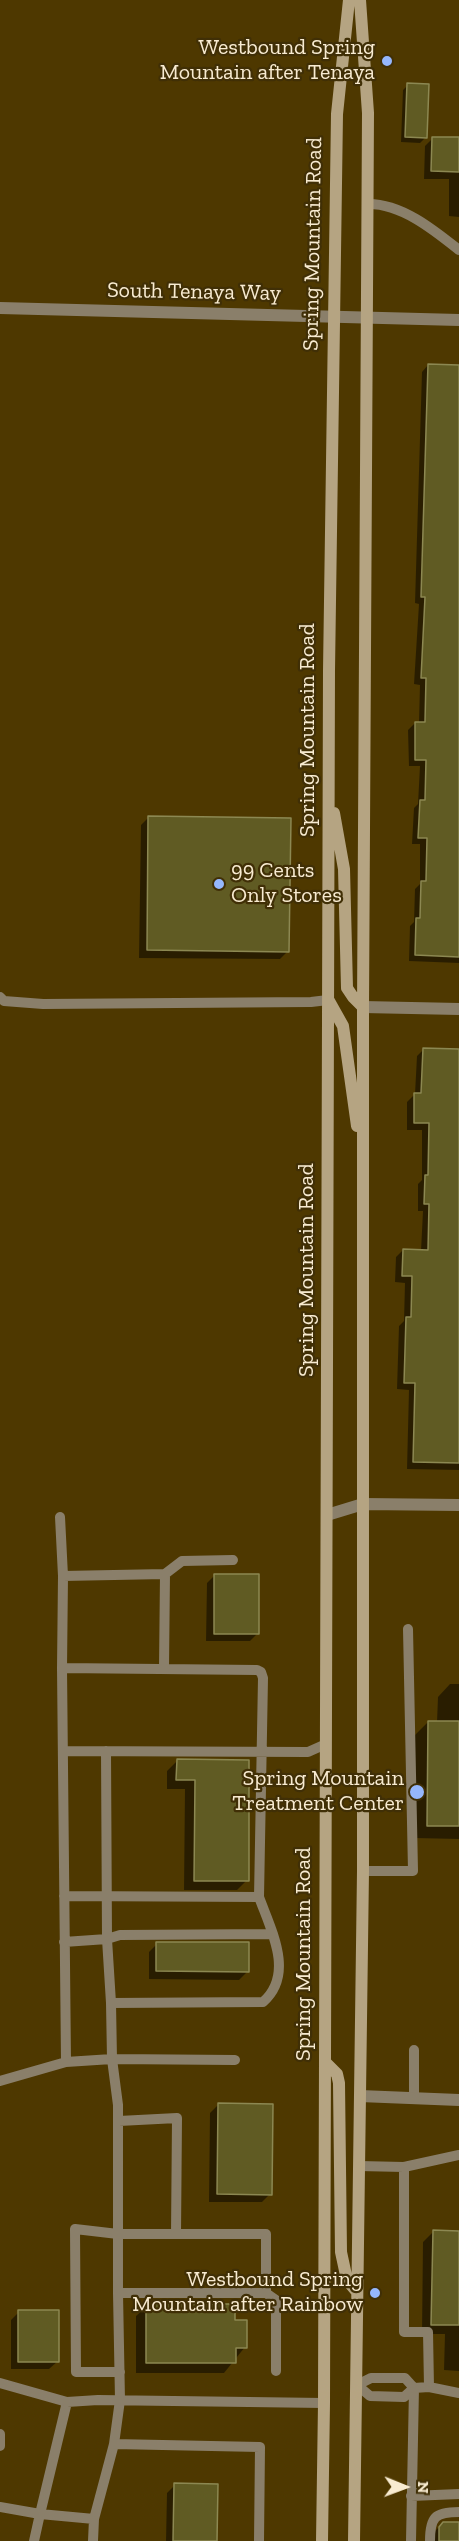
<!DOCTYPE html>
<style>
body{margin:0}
#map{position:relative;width:459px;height:2541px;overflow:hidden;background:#4e3800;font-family:"Zilla Slab",serif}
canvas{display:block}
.north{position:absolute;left:375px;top:2457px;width:60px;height:60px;-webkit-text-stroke:4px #402f06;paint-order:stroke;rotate:91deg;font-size:16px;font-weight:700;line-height:24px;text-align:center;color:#f8ebd1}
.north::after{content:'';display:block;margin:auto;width:21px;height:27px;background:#f8ebd1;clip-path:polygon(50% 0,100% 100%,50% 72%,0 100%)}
</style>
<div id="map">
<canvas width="459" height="2541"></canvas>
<div class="north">N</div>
</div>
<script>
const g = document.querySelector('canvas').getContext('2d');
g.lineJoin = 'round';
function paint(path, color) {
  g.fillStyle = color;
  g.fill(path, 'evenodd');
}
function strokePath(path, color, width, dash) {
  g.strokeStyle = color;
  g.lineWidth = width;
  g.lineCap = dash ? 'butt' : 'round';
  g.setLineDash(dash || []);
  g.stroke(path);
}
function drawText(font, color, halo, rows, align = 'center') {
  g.font = font + ' "Zilla Slab",serif';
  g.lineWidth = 4.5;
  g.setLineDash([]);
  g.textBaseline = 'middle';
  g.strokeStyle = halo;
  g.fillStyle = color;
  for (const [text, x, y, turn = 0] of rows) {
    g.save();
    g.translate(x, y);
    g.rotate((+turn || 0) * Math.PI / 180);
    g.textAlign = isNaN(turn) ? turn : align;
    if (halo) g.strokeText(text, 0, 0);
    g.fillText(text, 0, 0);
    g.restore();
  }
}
paint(new Path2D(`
 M408,85L426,137L420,143L401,142L403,90Z
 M433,138L459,139V217L449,216V179H424L425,146Z
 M428,365L459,367V963L409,961L410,926L414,922L415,889L420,884V844H412L414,808L418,804L420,766H409L408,730L415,723H419L420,685L414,684L419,604L415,603L422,372Z
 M149,817L288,951L280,959L139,958L141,825Z
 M424,1049L459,1051V1470L407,1469L409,1390L397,1389L399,1326L404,1321L405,1283L395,1282L396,1257L403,1250L421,1251L423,1211H418V1184L422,1180V1130H407V1102L415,1094L417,1056Z
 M215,1575L258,1633L250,1641H206L207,1583Z
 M450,1684H459V1839L414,1838L415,1735L428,1722H437L438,1697Z
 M177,1761H248L247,1880L237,1890H184L185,1789H167V1771Z
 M157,1944L247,1972L239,1980L149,1979V1952Z
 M218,2105L270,2194L262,2202H209L210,2113Z
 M433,2232H459V2371L444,2370L445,2334H422L423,2242Z
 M147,2306L234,2322L245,2347L224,2373H136V2316Z
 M19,2312L58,2361L49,2369H11V2320Z
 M175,2485L215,2541H166L167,2493Z
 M443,2523H459V2541H431L432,2534Z`), '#0007');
const building = new Path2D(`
 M407,83L429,84L427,138L405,137Z
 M432,137H459V172L431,171Z
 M428,364L459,365V957L415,955L416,918H420L421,881H426L427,838H418L420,800H425L426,760H415V722H425L426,678H421L425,597H421Z
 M148,816L291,818L289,952L147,950Z
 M423,1048L459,1049V1463L413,1462L415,1383H404L406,1317H411L412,1276H402L403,1249L428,1250L429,1204H424L425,1175H428L429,1123H414V1093H421Z
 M214,1574H259V1634H214Z
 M428,1721H459V1826H427Z
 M177,1759L249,1760V1881H194L195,1780H176Z
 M156,1942H249V1972L156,1971Z
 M218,2103L273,2104L272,2195L217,2194Z
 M433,2230L459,2231V2325H431Z
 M146,2304H235V2320H247V2348H236V2363H146Z
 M18,2310H59V2362H18Z
 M174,2483L218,2484L217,2541H173Z
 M443,2522H459V2541H439V2527Z`);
paint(building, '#605b23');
strokePath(building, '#8c8852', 1.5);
strokePath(new Path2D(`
 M367,204C401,203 434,230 459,250
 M0,997L4,1001L43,1004L311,1002L328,1000
 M60,1517L63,1576L62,1668L66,2062
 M63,1576L165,1574L182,1561L233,1560
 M62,1668L257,1670L261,1672L263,1678L259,1897L64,1896
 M164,1668L165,1574
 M63,1751L308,1752L326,1744
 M106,1751L107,1939L111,2003L263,2002C295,1974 271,1930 259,1897
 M363,1871H413L408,1629
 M64,1942L107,1939L120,1935L273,1934
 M0,2081L66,2062L112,2059L235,2060
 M414,2098V2050
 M119,2121L177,2118L176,2234
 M359,2166L404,2167V2332H428L429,2387
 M404,2167L459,2155
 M118,2293H266V2234H118L75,2229L76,2372H120
 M266,2293L276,2300V2371
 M0,2383L67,2402L98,2400L324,2403
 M67,2402L40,2514L94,2519
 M0,2434V2446
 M114,2444L260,2447L259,2541
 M411,2496L459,2494
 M0,2507L40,2514L34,2541
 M93,2541L94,2519L114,2444L120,2400L118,2293V2105L112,2059L111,2003
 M411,2541L414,2388L405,2378H371L357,2385L370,2396L404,2397L414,2388L429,2387L459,2393
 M430,2541C430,2517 435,2512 459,2512`), '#8a7f6a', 10);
strokePath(new Path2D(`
 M363,1007L459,1009
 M327,1515L363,1504L459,1505
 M360,2096L459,2100`), '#8a7f6a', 12);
strokePath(new Path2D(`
 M0,308L459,320`), '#8a7f6a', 12);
strokePath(new Path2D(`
 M334,813L344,869L347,988L353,997L363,1007
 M329,1001L343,1026L357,1126
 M325,2062L337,2074L339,2083L341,2252L347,2280L357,2292
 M322,2541L324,2403L329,670L337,114L349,0
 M354,2541L363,1871V1007L368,113L360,0`), '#b5a482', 12);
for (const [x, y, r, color] of [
 [387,61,6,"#95b7fd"],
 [219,884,6,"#95b7fd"],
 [417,1792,8,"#95b7fd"],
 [375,2293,6,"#95b7fd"]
]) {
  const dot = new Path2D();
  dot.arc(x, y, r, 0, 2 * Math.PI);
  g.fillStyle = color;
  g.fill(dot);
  strokePath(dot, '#402f06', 2);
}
drawText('22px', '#f8ebd1', '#402f06', [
 ["Westbound Spring",375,48],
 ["Mountain after Tenaya",375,73],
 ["99 Cents",231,871,"left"],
 ["Only Stores",231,896,"left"],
 ["Spring Mountain",404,1779],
 ["Treatment Center",404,1804],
 ["Westbound Spring",363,2280],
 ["Mountain after Rainbow",363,2305]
], 'right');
drawText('22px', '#f8ebd1', '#402f06', [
 ["Spring Mountain Road",313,244,-89],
 ["South Tenaya Way",194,292,1],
 ["Spring Mountain Road",308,730,-90],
 ["Spring Mountain Road",307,1270,-90],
 ["Spring Mountain Road",304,1954,-90]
]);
</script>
